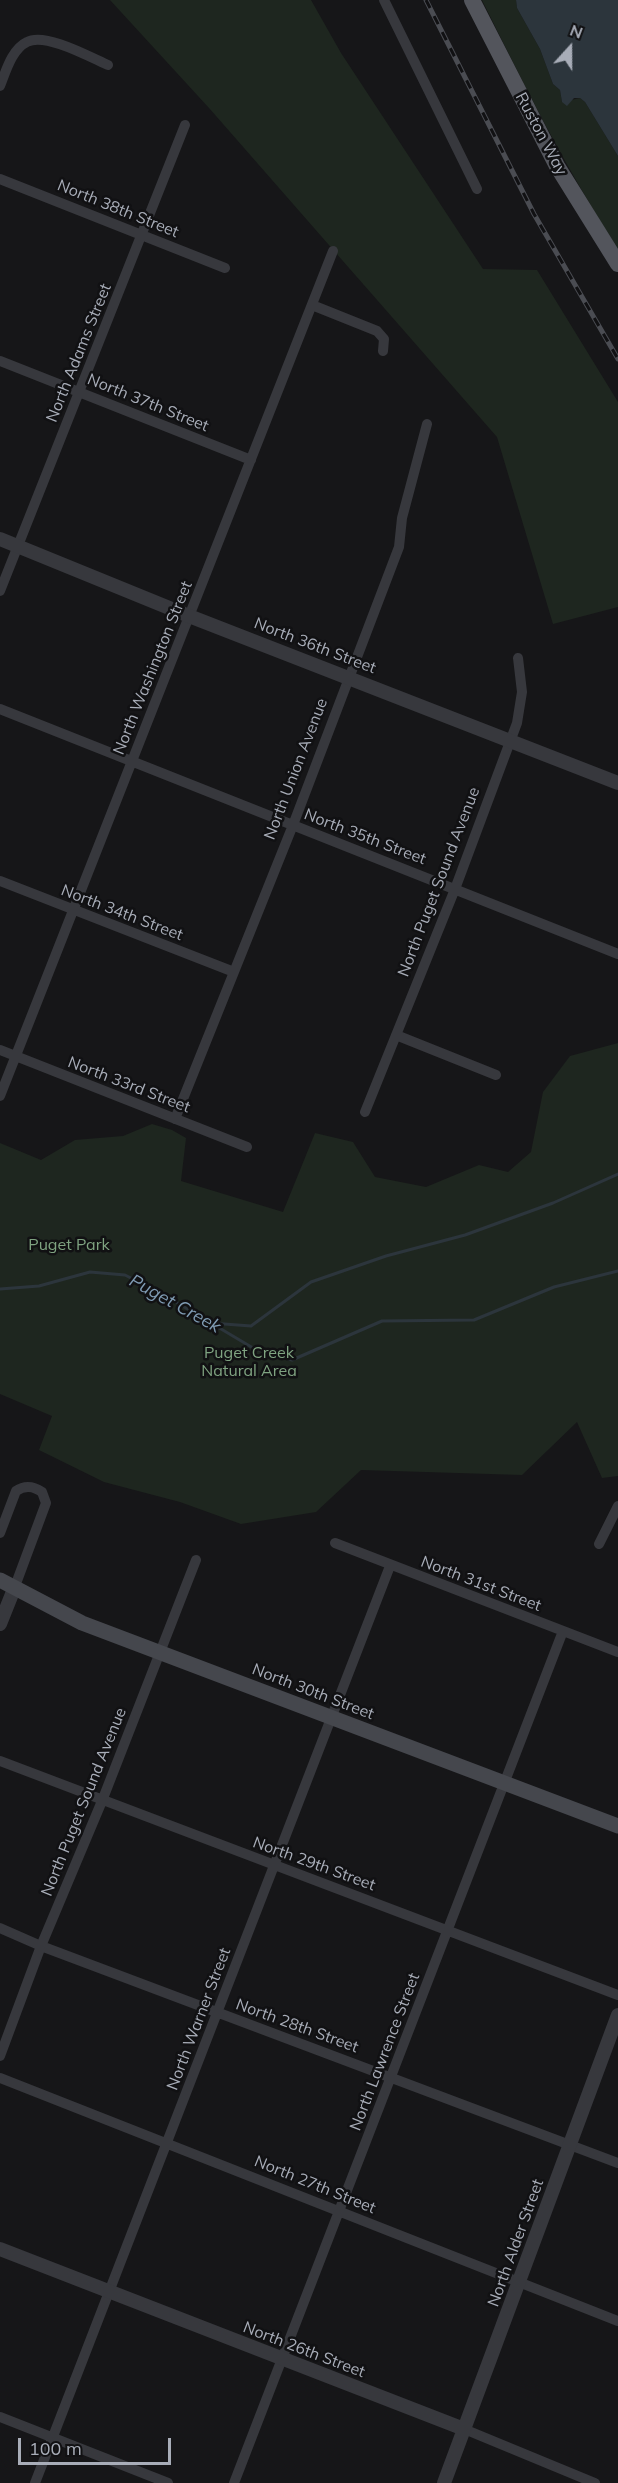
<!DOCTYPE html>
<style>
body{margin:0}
#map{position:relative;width:618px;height:2483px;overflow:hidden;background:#161618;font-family:Mulish,sans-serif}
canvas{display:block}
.north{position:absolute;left:540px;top:18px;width:60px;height:60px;-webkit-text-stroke:4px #111113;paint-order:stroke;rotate:21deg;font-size:16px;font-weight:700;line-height:24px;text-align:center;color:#a8adb8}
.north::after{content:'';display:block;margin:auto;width:21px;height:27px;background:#a8adb8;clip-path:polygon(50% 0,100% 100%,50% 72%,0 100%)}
.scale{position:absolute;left:18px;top:2438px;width:153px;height:27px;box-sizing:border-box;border:3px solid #a8adb8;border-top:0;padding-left:8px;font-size:18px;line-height:21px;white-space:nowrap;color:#a8adb8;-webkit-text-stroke:4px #111113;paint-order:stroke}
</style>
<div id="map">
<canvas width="618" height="2483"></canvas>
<div class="north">N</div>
<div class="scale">100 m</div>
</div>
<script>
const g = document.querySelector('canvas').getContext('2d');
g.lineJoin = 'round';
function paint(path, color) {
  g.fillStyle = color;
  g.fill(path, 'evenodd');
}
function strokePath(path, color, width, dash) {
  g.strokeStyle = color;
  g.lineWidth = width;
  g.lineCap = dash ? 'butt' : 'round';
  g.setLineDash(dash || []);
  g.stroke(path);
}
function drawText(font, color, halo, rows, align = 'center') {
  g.font = font + ' Mulish,sans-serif';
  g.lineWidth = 5;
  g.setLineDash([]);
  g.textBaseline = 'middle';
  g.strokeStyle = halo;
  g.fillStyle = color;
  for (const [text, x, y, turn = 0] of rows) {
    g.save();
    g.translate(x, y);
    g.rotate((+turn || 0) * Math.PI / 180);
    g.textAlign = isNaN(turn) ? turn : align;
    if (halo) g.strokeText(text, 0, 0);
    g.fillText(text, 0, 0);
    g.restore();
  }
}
paint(new Path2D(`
 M110,0H311L341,53L483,269L537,270L618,402V607L553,624L497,437L209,108Z
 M482,0H516L517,8L540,49L553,84L560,90L562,102L580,98L585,102L618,156V249C566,169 524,85 482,0Z
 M618,1043V1476L602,1478L577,1422L522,1475L361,1470L316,1512L241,1524L180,1502L104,1482L39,1450L52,1416L0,1394V1143L41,1160L75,1140L123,1136L152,1124L172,1130L186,1138L181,1181L283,1212L315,1133L353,1142L375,1177L426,1187L479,1165L508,1172L531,1152L543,1092L570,1056Z`), '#1e261f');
paint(new Path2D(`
 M516,0H618V156L585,102L580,98H574L567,106L562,102L560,90L553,84L540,49L517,8Z`), '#2c353c');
strokePath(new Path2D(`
 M0,1289L39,1286L90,1272L125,1275L164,1295L253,1348L292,1360L382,1321L474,1320L554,1287L618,1271
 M211,1323L251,1326L311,1282L386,1256L465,1235L553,1203L618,1174`), '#2c353c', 3);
strokePath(new Path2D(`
 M384,0L477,189
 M0,86C6,71 12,49 27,42C45,32 90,57 108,65
 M0,179L225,268
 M312,305L377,331L384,339L383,351
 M0,361L251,460
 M0,591L185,125
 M0,709L618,954
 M0,881L234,972
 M396,1035L496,1075
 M0,1050L247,1147
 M0,1096L333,251
 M365,1112L455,889L517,723L522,692L518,658
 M175,1119L293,825L399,547L402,518L427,424
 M0,1533L16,1491C25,1485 33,1486 42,1492L46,1503L14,1589
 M335,1543L618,1652
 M599,1544L618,1506
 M0,1761L618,1995
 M0,1928L41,1946L618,2163
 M0,2056L41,1946L102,1801L196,1560
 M0,2078L618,2321
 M0,2417L168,2483
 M464,2429L595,2483
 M35,2483L390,1566
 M234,2483L563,1631`), '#37383d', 10);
strokePath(new Path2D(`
 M0,539L189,616L618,783
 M0,1624L14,1589
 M0,2249L464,2429
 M444,2483L618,2015`), '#37383d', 14);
strokePath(new Path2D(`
 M0,1580L82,1623L618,1826`), '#45474d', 15);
strokePath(new Path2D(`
 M472,0L557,166L618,264`), '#53555c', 16);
const rail = new Path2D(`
 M426,0L534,214L618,359`);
strokePath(rail, '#4a4c52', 5);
strokePath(rail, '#111113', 3, [9]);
drawText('16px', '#a8adb8', '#111113', [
 ["Ruston Way",541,134,62],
 ["North 38th Street",118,209,22],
 ["North Adams Street",79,353,-68],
 ["North 37th Street",148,403,22],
 ["North 36th Street",315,646,21],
 ["North Washington Street",153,668,-68],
 ["North Union Avenue",296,769,-69],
 ["North 35th Street",365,837,21],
 ["North Puget Sound Avenue",439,882,-69],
 ["North 34th Street",122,913,21],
 ["North 33rd Street",129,1085,21],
 ["North 31st Street",481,1584,21],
 ["North 30th Street",313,1692,21],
 ["North Puget Sound Avenue",84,1802,-68],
 ["North 29th Street",314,1864,20],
 ["North Warner Street",199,2019,-69],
 ["North 28th Street",297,2026,20],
 ["North Lawrence Street",385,2052,-69],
 ["North 27th Street",315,2185,22],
 ["North Alder Street",516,2243,-70],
 ["North 26th Street",304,2350,21]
]);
drawText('16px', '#7fa381', '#111113', [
 ["Puget Park",69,1245],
 ["Puget Creek",249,1353],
 ["Natural Area",249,1371]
]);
drawText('italic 18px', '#7f9bb3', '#111113', [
 ["Puget Creek",175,1304,29]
]);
</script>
